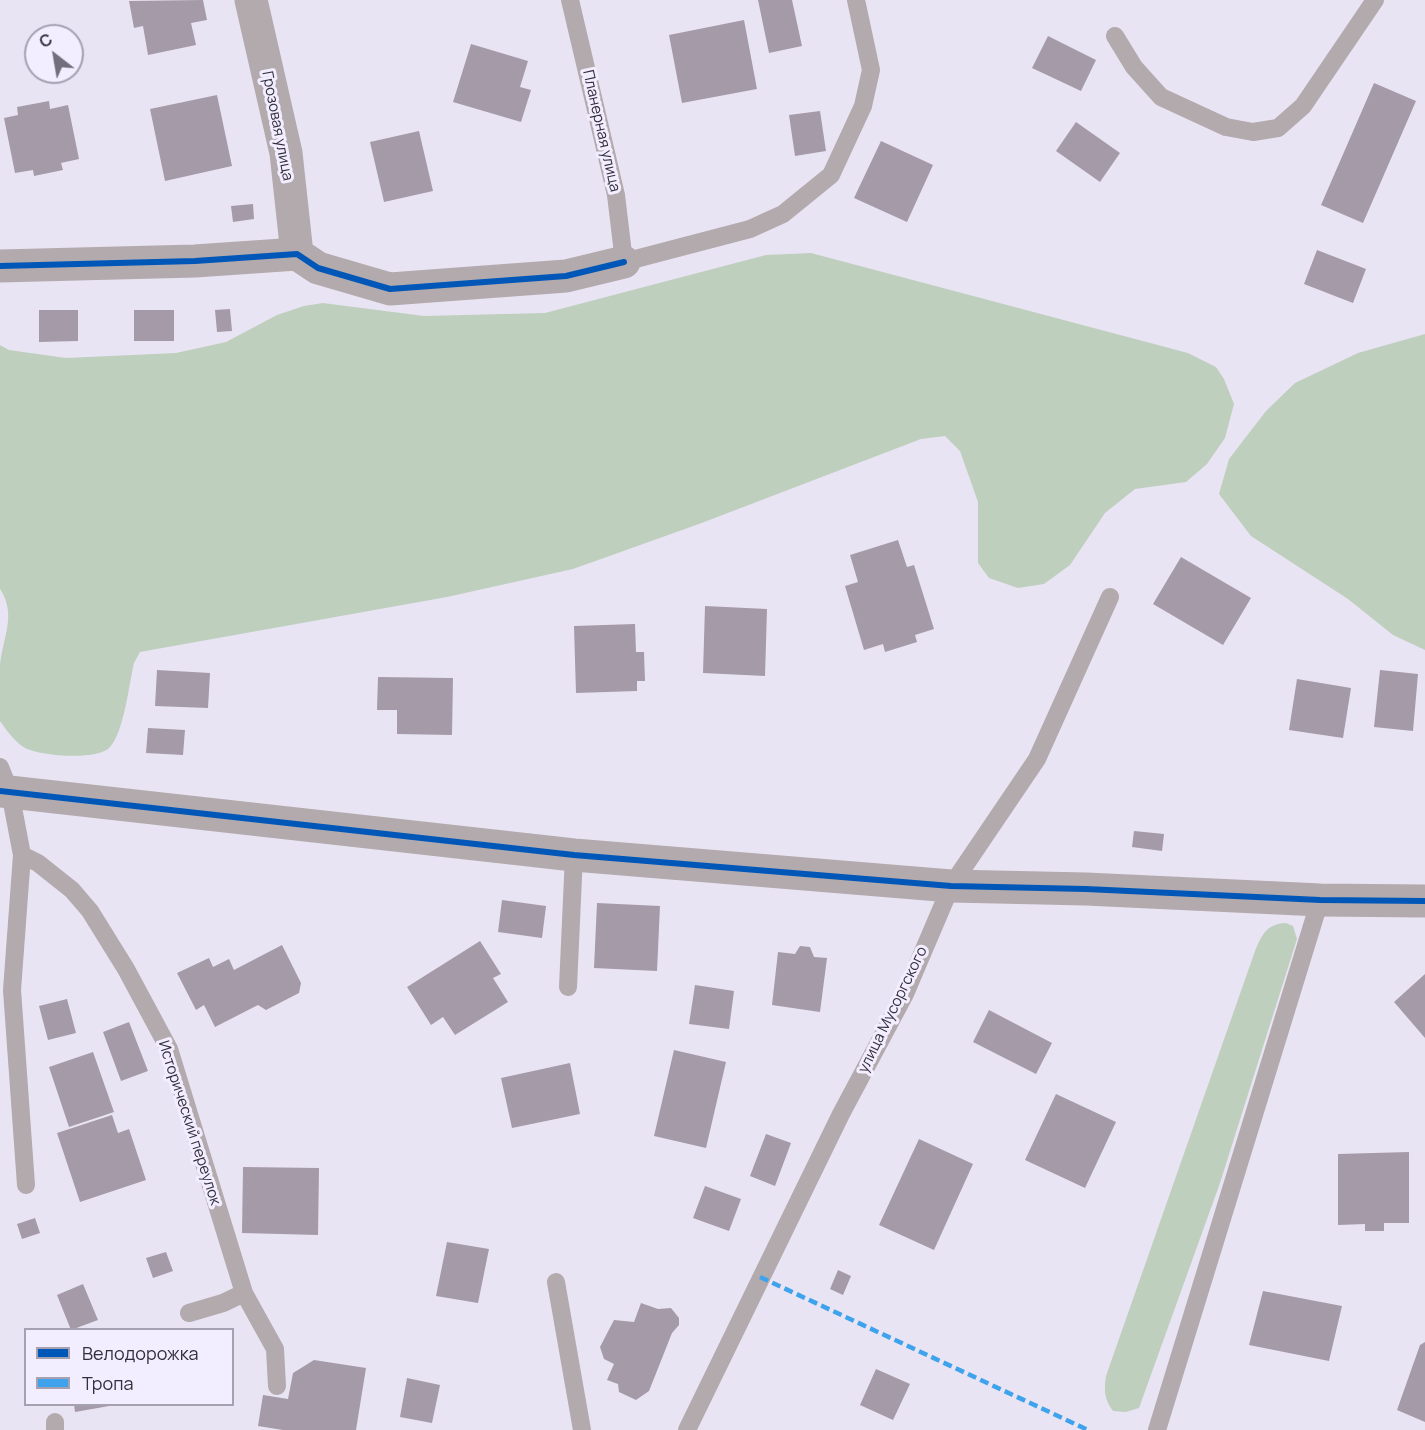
<!DOCTYPE html>
<meta charset="utf-8">
<style>
body{margin:0}
#map{position:relative;width:1425px;height:1430px;overflow:hidden;background:#e9e4f4;font-family:Manrope,sans-serif}
canvas{display:block}
.legend{position:absolute;left:24px;top:1328px;width:210px;height:78px;box-sizing:border-box;background:#f2edff;border:2px solid #a5a1b0;margin:0;padding:8px 10px;list-style:none;font-size:18px;color:#322e3a}
.legend li{display:flex;align-items:center;gap:12px;height:30px}
.legend b{width:30px;border:2px solid #a5a1b0}
.north{position:absolute;left:24px;top:24px;width:60px;height:60px;box-sizing:border-box;background:#f2edff;border:2px solid #a5a1b0;border-radius:50%;rotate:329deg;font-size:16px;font-weight:700;line-height:24px;text-align:center;color:#322e3a}
.north::after{content:'';display:block;margin:auto;width:21px;height:27px;background:#726e7b;clip-path:polygon(50% 0,100% 100%,50% 72%,0 100%)}
</style>
<div id="map">
<canvas width="1425" height="1430"></canvas>
<ul class="legend">
<li><b style="height:8px;background:#0057b8"></b>Велодорожка</li>
<li><b style="height:8px;background:#3ea3ec"></b>Тропа</li>
</ul>
<div class="north">С</div>
</div>
<script>
const g = document.querySelector('canvas').getContext('2d');
g.lineJoin = 'round';
function paint(path, color) {
  g.fillStyle = color;
  g.fill(path, 'evenodd');
}
function strokePath(path, color, width, dash) {
  g.strokeStyle = color;
  g.lineWidth = width;
  g.lineCap = dash ? 'butt' : 'round';
  g.setLineDash(dash || []);
  g.stroke(path);
}
function drawText(font, color, halo, rows, align = 'center') {
  g.font = font + ' Manrope,sans-serif';
  g.lineWidth = 6;
  g.setLineDash([]);
  g.textBaseline = 'middle';
  g.strokeStyle = halo;
  g.fillStyle = color;
  for (const [text, x, y, turn = 0] of rows) {
    g.save();
    g.translate(x, y);
    g.rotate((+turn || 0) * Math.PI / 180);
    g.textAlign = isNaN(turn) ? turn : align;
    if (halo) g.strokeText(text, 0, 0);
    g.fillText(text, 0, 0);
    g.restore();
  }
}
paint(new Path2D(`
 M811,253L1188,353L1216,367L1224,379L1234,404L1225,438L1207,464L1186,482L1135,489L1105,513L1070,565L1044,584L1018,588L989,578L978,563V502L960,451L945,436L921,439L699,524L573,569L447,597L140,652L134,663C129,684 124,732 110,747C99,761 40,756 25,748C16,743 6,730 0,721C0,703 0,683 0,665C3,636 17,615 0,589V345L9,350L66,358L176,353L226,342L277,315L304,306L323,303L424,316L545,313L766,255Z
 M1425,334V650L1393,635L1348,599L1251,536L1219,494L1229,459L1266,411L1295,383L1358,353Z
 M1286,923L1293,926L1297,939L1220,1183L1139,1408L1126,1412L1113,1411C1104,1399 1104,1390 1106,1376L1255,951C1262,934 1267,924 1286,923Z`), '#becfbd');
paint(new Path2D(`
 M203,0L207,20L191,23L196,45L148,55L143,26L134,28L129,1Z
 M758,0H792L802,46L769,53Z
 M744,20L757,89L682,103L669,35Z
 M1048,36L1096,60L1081,91L1032,68Z
 M471,44L528,61L520,87L531,90L521,122L453,102Z
 M1374,83L1416,101L1363,223L1321,205Z
 M217,95L232,166L165,181L150,109Z
 M49,101L50,109L68,105L79,159L61,163L63,170L34,176L33,170L15,173L4,118L18,115L17,107Z
 M820,111L826,151L795,156L789,115Z
 M1076,122L1120,153L1100,182L1056,151Z
 M419,131L433,191L384,202L370,142Z
 M881,141L933,165L907,222L854,198Z
 M253,204L254,219L233,222L231,206Z
 M1317,250L1366,269L1353,303L1304,284Z
 M230,309L232,331L217,332L215,310Z
 M39,310H78V341L39,342Z
 M134,310H174V341H134Z
 M898,540L907,567L914,565L934,629L915,635L917,642L885,652L883,644L864,650L845,586L858,582L850,555Z
 M1181,557L1251,598L1223,645L1153,604Z
 M705,606L767,609L765,676L703,673Z
 M635,624L636,652H644L645,681H637V691L576,693L574,626Z
 M157,670L210,673L208,708L155,706Z
 M1380,670L1418,674L1413,731L1374,727Z
 M378,677L453,678L452,735L397,734V710H377Z
 M1297,679L1351,688L1343,738L1289,730Z
 M148,728L185,730L183,755L146,753Z
 M1134,831L1164,834L1162,851L1132,847Z
 M502,900L546,906L542,938L498,932Z
 M597,903L660,906L657,971L594,968Z
 M480,941L501,974L493,978L508,1002L455,1035L443,1017L431,1025L407,987Z
 M282,945L301,983L299,993L266,1010L258,1005L215,1027L204,1005L196,1010L177,973L209,958L213,967L229,959L234,970Z
 M800,946L810,947L814,957L827,958L820,1012L772,1005L778,952L795,954Z
 M1425,974V1038L1394,1002Z
 M695,985L734,991L729,1029L689,1024Z
 M67,999L76,1033L48,1040L39,1006Z
 M989,1010L1052,1043L1036,1074L973,1042Z
 M129,1022L148,1071L121,1081L103,1032Z
 M674,1050L726,1062L706,1148L654,1136Z
 M93,1052L114,1112L69,1127L49,1067Z
 M570,1063L580,1114L512,1128L501,1078Z
 M1056,1094L1116,1122L1085,1188L1025,1160Z
 M112,1115L118,1133L129,1129L146,1180L80,1202L57,1133Z
 M766,1134L791,1143L775,1186L750,1176Z
 M919,1139L973,1164L934,1250L879,1225Z
 M1409,1152V1223H1384V1231H1365V1224L1338,1225V1154Z
 M243,1167L319,1168L318,1235L242,1233Z
 M705,1186L741,1199L729,1231L693,1218Z
 M35,1218L40,1233L22,1239L17,1224Z
 M447,1242L489,1249L478,1303L436,1296Z
 M166,1252L173,1271L153,1278L146,1258Z
 M838,1270L851,1276L843,1295L830,1289Z
 M83,1284L98,1320L71,1330L57,1295Z
 M1263,1291L1342,1306L1329,1361L1249,1345Z
 M641,1303L658,1309L671,1308L679,1318V1325L672,1333L649,1391L636,1400L619,1392L618,1384L607,1380L614,1364L604,1359L600,1347L614,1320L634,1322Z
 M1425,1342V1422L1397,1410L1420,1345Z
 M314,1360L366,1368L356,1430H283L258,1426L263,1395L288,1399L293,1373Z
 M876,1369L910,1384L893,1420L860,1405Z
 M407,1378L440,1385L432,1423L400,1417Z
 M74,1404H109V1406L75,1412Z`), '#a59aa7');
strokePath(new Path2D(`
 M570,0L616,195L624,262L750,229L783,214L831,175L863,106L871,70L856,0
 M1115,36L1134,67L1161,97L1226,127L1253,132L1278,128L1303,106L1375,0
 M0,767L10,792L22,855L38,863L72,890L90,911L126,969L169,1049L244,1293L275,1349L277,1386
 M22,855L12,990L26,1185
 M568,987L574,855
 M556,1282L582,1430
 M189,1313L223,1303L244,1293
 M55,1422V1430
 M687,1430L841,1114L905,994L951,886L1037,759L1110,597
 M1157,1430L1320,900`), '#b3aaad', 18);
strokePath(new Path2D(`
 M251,0L286,153L297,254
 M0,266L195,261L297,254L318,268L390,289L566,276L624,262
 M0,791L574,855L951,886L1086,889L1320,900L1425,901`), '#b3aaad', 33);
strokePath(new Path2D(`
 M760,1277L1088,1430`), '#3ea3ec', 4.5, [9, 4.5]);
strokePath(new Path2D(`
 M0,266L195,261L297,254L318,268L390,289L566,276L624,262
 M0,791L574,855L951,886L1086,889L1320,900L1425,901`), '#0057b8', 6);
drawText('15px', '#322e3a', '#f2edff', [
 ["Грозовая улица",277,126,79],
 ["Планерная улица",601,131,77],
 ["улица Мусоргского",893,1010,-64],
 ["Исторический переулок",189,1123,72]
]);
</script>
